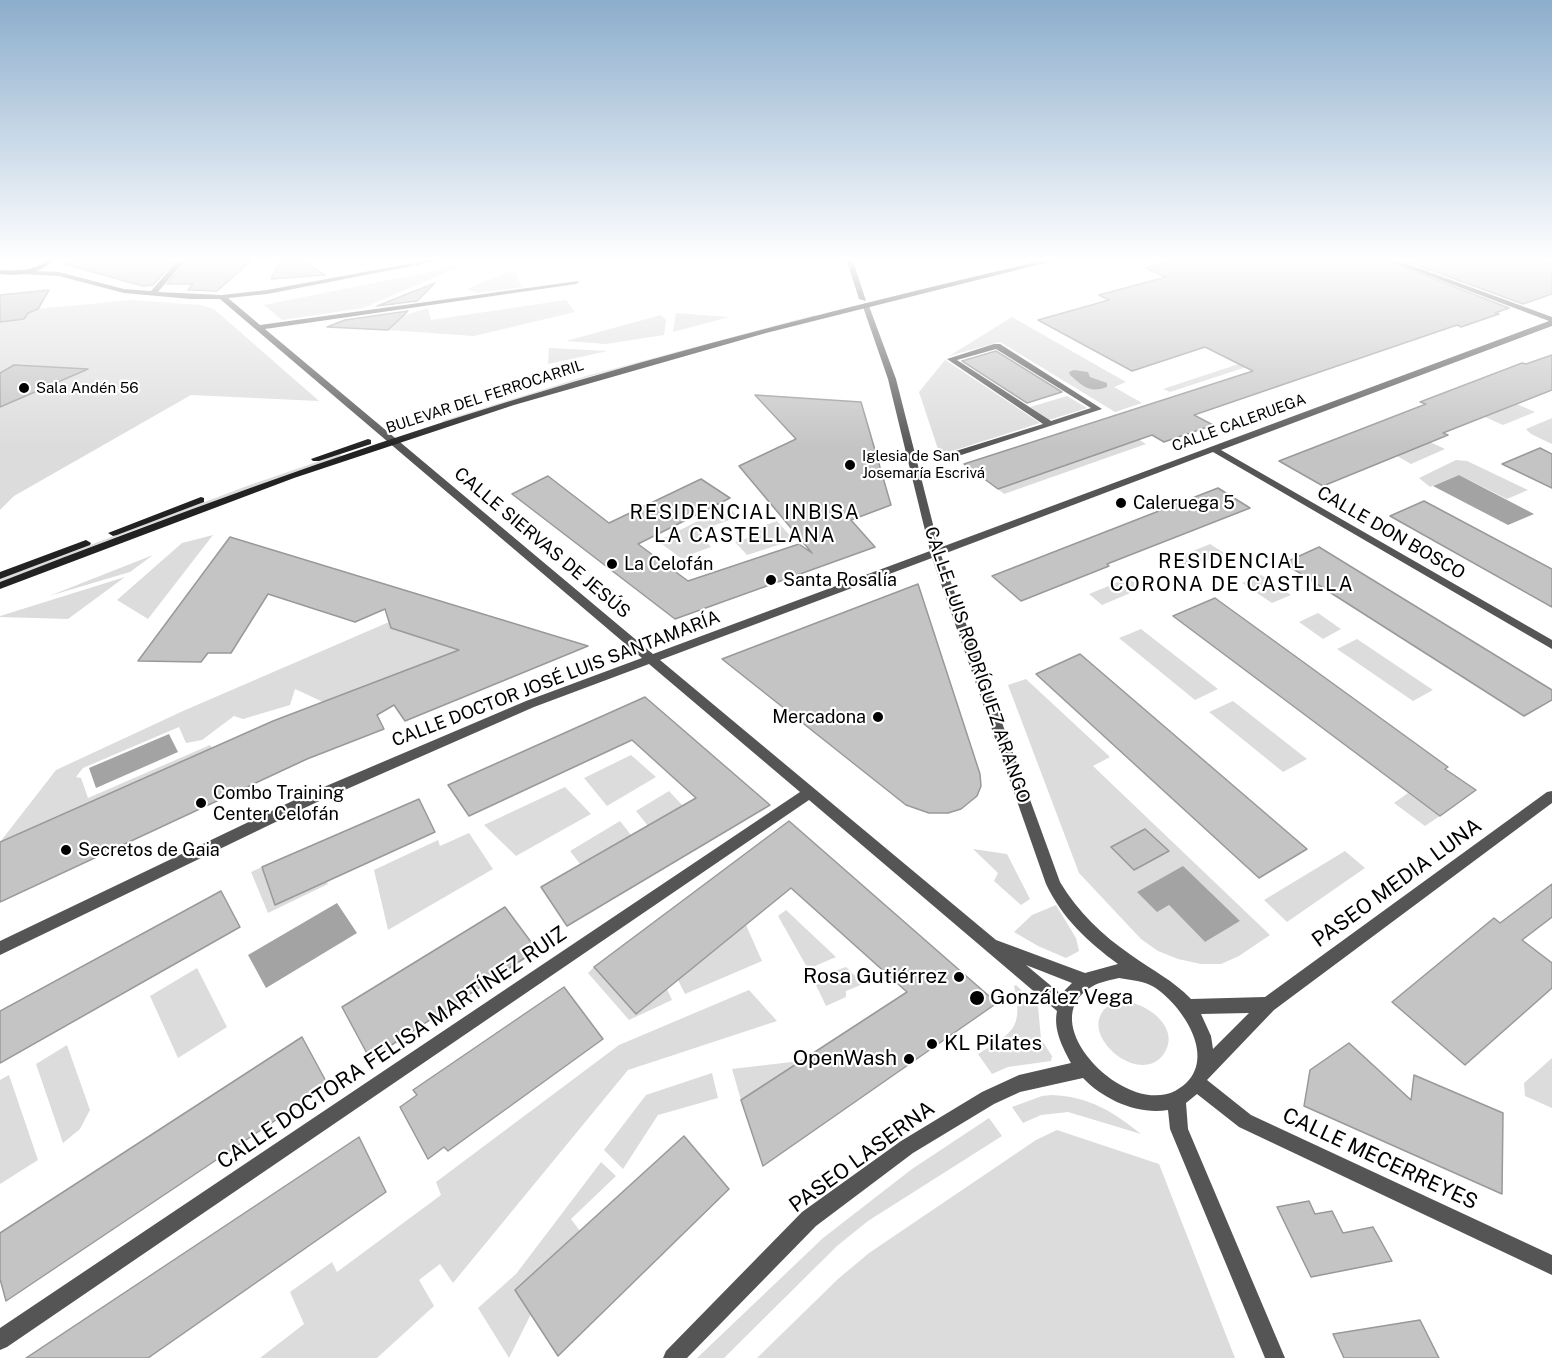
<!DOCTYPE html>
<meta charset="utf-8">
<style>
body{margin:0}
canvas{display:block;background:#fff}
</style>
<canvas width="1552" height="1358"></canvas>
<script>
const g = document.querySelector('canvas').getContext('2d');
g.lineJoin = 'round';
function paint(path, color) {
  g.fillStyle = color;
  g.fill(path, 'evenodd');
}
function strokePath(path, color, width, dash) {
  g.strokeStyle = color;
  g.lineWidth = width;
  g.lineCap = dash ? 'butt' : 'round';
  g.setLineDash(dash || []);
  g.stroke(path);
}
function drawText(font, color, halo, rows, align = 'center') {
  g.font = font + ' "Public Sans",sans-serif';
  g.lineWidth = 4.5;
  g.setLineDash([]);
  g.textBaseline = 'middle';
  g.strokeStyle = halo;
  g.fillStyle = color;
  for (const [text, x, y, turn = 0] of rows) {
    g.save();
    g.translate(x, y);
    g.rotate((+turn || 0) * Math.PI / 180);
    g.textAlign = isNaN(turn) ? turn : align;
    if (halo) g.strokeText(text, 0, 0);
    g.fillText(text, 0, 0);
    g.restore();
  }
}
paint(new Path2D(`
 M464,265L363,308L282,320L264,305Z
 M514,269L522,287L478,293L467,289Z
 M131,300L200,305L214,309L319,401L191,395L14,496L0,510V322L38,309Z
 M566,300L575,312L474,336L388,330L402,316L428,308L431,320Z
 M676,313L729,317L673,332Z
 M661,315L666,320L664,335L606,344L566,341Z
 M814,315L816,316L588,377L444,422L442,421L586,376Z
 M1012,317L1126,382L1114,387L1142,403L1115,412L1000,342L949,356Z
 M1290,347L1280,356L1170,392L1163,389Z
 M549,348L608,351L548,364Z
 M945,360L947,361L1040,423L940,455L919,392Z
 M1067,396L1087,408L1049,420L1030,407Z
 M1517,404L1535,412L1503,425L1485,417Z
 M1552,418V444L1531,434L1526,429Z
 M1138,439L1146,444L1004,494L998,489Z
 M1430,442L1445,449L1411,464L1397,456Z
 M340,454L342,456L137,529L0,582V579L247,486Z
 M1456,460L1467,461L1528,490L1507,499L1459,475L1430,487L1419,478Z
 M728,506L738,517L698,531L711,547L689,555L702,571L699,572L658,541Z
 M777,521L794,540L747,555L735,542L761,534L757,528Z
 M213,535L148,619L117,600L182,543Z
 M1210,544L1224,553L1185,569L1171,560Z
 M153,555L130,572L49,596Z
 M1261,575L1291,595L1272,603L1242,583Z
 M125,577L68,619L0,617V616Z
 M1128,578L1142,588L1102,605L1089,594Z
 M1318,613L1341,629L1323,639L1299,622Z
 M389,622L391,628L427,640L467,647L323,702L295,689L290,705L243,719L234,716L202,740L186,743L179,727L83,768L76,777L81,778L88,798L210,745L212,748L0,842L56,770L183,711Z
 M1141,629L1218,689L1195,700L1119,638Z
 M1357,639L1433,690L1413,701L1337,649Z
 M1026,679L1110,757L1093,766L1270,935L1239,956L1221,964H1201L1178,959L1158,951L1141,939L1079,873L1008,685ZM1169,905L1240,921L1205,942Z
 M1233,701L1307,759L1283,772L1209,712Z
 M631,755L656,777L607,806L584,778Z
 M565,787L591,814L516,856L484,825Z
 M669,791L683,806L648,826L636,811Z
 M1408,793L1440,816L1425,826L1394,803Z
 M620,821L631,835L580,864L570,851Z
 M469,833L493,869L388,930L374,870L438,840L440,846Z
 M973,849L1007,854L1030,899L1021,905L994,881L998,873Z
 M1345,851L1365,868L1287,922L1264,900Z
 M262,867L275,905L327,882L328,884L268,913L251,872Z
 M1056,905L1076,938L1079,951L1066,958L1038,946L1014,932L1032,915Z
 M786,910L836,957L808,969L778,916Z
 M746,925L762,961L685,994L678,980Z
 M594,967L636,1013L667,989L672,1000L629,1020L588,973Z
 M846,967L863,984L846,991V997L826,1006L813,979Z
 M197,968L227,1027L178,1058L150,996Z
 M1016,985L1038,1006L1041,1039L1052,1056L1051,1061L1008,1067L992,1074L978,1054C1012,1033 1024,1029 1014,986Z
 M749,990L777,1021L628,1070L453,1283L440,1264L419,1280L434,1306L377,1358H260L304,1324L290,1292L332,1262L337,1272L441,1195L436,1182L619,1045Z
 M1117,1001C1144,999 1184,1028 1163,1055C1136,1090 1065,1023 1117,1001Z
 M67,1045L90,1110L80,1129L63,1143L36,1064Z
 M1552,1058V1108L1525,1096L1524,1083Z
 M800,1061L741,1100L732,1069Z
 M712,1073L718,1098L658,1115L623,1169L604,1150L646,1095Z
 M9,1075L38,1160L0,1184V1080Z
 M1052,1095C1090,1097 1112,1111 1141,1134L1068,1112L1041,1115L1023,1123L1012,1107L1042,1096Z
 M989,1118L1002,1136L868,1221L837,1246L724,1358H697L823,1238L912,1169Z
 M1057,1130L1159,1164L1235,1358H757L838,1279L869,1253L1036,1140Z
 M601,1162L616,1176L571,1219L580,1231L531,1314L509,1358L478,1308L516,1274Z`), '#dcdcdc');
paint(new Path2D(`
 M1074,370L1088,372L1090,377L1107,383V387C1089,394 1082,385 1070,375L1069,372Z
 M1459,475L1534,514L1508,525L1433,486Z
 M169,734L178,752L96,788L89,768Z
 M1183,866L1240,921L1205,942L1169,905L1157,912L1137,892Z
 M337,903L357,933L266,988L248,955Z`), '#a3a3a3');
const building = new Path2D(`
 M65,258H177L153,285L143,286L64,264Z
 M189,258H254L217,291L188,290L193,284H167Z
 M282,258H299L325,275L271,279Z
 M1180,258H1380L1509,308L1495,313L1499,314L1461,327L1457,325L1194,415L1213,425L1164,442L1152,435L998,489L964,464L1253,371L1205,347L1132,371L1038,320L1109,300L1099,295L1166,277L1145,268Z
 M1398,258H1537L1552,263V294L1523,304Z
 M435,283L417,301L377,306Z
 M49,290L38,309L28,313L24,319L0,322V295Z
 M408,311L388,330L327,327L345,320Z
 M996,351L1062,392L1027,403L962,361Z
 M1552,355V390L1443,433L1448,435L1323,486L1279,461L1426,404L1420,402L1522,363L1526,364Z
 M14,365L88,369L0,407V373Z
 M755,395L861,402L891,505L851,520L875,547L675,619L512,494L548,476L609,523L701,479L730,498L638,544L688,581L799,544L812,553L739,466L796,439Z
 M1540,448L1552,454V488L1502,464Z
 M1218,488L1250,508L1107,564L1109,566L1021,601L992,576Z
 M1424,501L1552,569V607L1390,516Z
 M230,537L588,646L405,721L394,705L377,715L384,729L307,759L0,902V842L273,721L459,650L391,628L385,609L355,622L268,594L231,653H208L201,662L138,661Z
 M1319,547L1552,690V700L1524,716L1284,563Z
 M918,584L980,774L981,786L977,796L961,809L948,813H929L906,805L722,659Z
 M1215,598L1448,767L1445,769L1476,790L1440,816L1173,616Z
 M1080,654L1307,849L1259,878L1036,674Z
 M645,697L770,805L567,926L541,887L696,798L632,740L469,816L448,785Z
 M419,799L435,832L275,905L262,867Z
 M789,821L997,1003L763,1166L741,1100L907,992L791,888L636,1014L594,967Z
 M1145,829L1169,851L1134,870L1111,847Z
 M1552,884V917L1522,940L1552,963V988L1465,1065L1392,1002L1494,918L1500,923Z
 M221,891L240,927L0,1063V1011Z
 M505,907L537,950L370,1059L342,1007Z
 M564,987L603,1039L448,1151L444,1147L428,1159L400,1107L417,1095L413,1090Z
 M302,1037L328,1085L6,1301L0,1279V1233Z
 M1349,1043L1411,1100L1414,1075L1503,1113L1502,1194L1304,1106L1310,1070Z
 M684,1136L729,1189L558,1356L515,1290Z
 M359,1137L386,1192L148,1358H26Z
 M1309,1201L1315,1214L1332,1211L1343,1233L1373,1227L1392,1261L1311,1277L1277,1207Z
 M1420,1320L1439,1358H1344L1333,1334Z`);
paint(building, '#c4c4c4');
strokePath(building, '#999', 1.5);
paint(new Path2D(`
 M180,258H187L158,292L222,295L267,290L440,258H454L267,294L228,298L260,325L578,281L579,282L576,284L265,329L653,654L930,551L888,379L862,304L869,306L896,379L939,548L1549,321L1382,258H1391L1552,317V326L1221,450L1552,640V649L1213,452L941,555L1060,882C1078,912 1102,935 1131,955C1152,970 1174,981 1191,999L1265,997L1547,792L1552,791V803L1274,1010L1207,1080L1251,1115L1552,1255V1275L1239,1127L1197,1094L1186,1103L1188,1129L1285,1358H1265L1170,1129L1168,1110C1138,1115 1104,1100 1083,1078L1020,1092L994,1104L913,1153L816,1226L687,1358H663L666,1351L802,1212L901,1141L982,1092L1019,1075L1071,1063C1063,1048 1053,1030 1057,1011L809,800L7,1347L0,1350V1328L800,792L649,664L534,707L315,803L0,955V941L305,795L526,701L642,658L220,299H191L124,293L59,276L18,274L15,272L18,270L59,272L124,289L151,291ZM932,558L1046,884C1062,918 1088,942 1118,964L1085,973L996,940L660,660ZM1026,965L1072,983L1065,990L1062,995ZM1119,978C1131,980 1144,981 1154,987C1186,1008 1222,1066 1175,1091C1124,1117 1030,1020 1093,986C1100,982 1111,980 1119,978ZM1249,1013L1213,1049L1211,1036L1201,1014Z
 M846,258H852L866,301L859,299Z
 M994,344H1000L1102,409L949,459H943V455L1043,424L947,359ZM996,349L1091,408L1051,421L957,360Z`), '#555');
paint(new Path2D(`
 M0,258H6L0,261Z
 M49,258H56C42,274 20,276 0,274V270C18,271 36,271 49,258Z
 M1053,258H1065L766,333L514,405L294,478L0,589V582C167,517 335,455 507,402C687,346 870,301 1053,258Z
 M368,439L371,440V444L319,461H313L311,459Z
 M201,497L204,498V502L117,535L113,536L108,533Z
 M86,540L91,543L90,545L0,579V572Z`), '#222');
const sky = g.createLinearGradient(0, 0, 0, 448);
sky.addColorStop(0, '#8cadcc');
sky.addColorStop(0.58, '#fff');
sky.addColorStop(1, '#ffffff00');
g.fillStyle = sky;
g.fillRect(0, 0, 1552, 448);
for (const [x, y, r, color] of [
 [24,388,6,"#000"],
 [850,465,6,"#000"],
 [1121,503,6,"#000"],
 [612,564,6,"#000"],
 [771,580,6,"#000"],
 [878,717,6,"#000"],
 [201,803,6,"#000"],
 [66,850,6,"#000"],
 [959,977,6,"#000"],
 [977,998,8,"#000"],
 [932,1044,6,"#000"],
 [909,1059,6,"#000"]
]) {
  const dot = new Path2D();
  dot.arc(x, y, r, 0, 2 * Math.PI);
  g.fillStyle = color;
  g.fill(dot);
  strokePath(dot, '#fff', 2);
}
drawText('15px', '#000', '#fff', [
 ["Sala Andén 56",36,388],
 ["Iglesia de San",862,456],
 ["Josemaría Escrivá",862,473]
], 'left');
drawText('15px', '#000', '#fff', [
 ["BULEVAR DEL FERROCARRIL",485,397,-18],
 ["CALLE CALERUEGA",1239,423,-20]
]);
drawText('18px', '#000', '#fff', [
 ["Caleruega 5",1133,503],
 ["La Celofán",624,564],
 ["Santa Rosalía",783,580],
 ["Mercadona",866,717,"right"],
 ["Combo Training",213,793],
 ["Center Celofán",213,814],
 ["Secretos de Gaia",78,850]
], 'left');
drawText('18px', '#000', '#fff', [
 ["CALLE DON BOSCO",1391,533,30],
 ["CALLE SIERVAS DE JESÚS",542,543,40],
 ["CALLE LUIS RODRÍGUEZ ARANGO",977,665,71],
 ["CALLE DOCTOR JOSÉ LUIS SANTAMARÍA",556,679,-21]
]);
g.letterSpacing = '1.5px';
drawText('20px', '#000', '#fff', [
 ["RESIDENCIAL INBISA",745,513],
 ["LA CASTELLANA",745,536],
 ["RESIDENCIAL",1232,562],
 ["CORONA DE CASTILLA",1232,585]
]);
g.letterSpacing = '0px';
drawText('21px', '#000', '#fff', [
 ["PASEO MEDIA LUNA",1397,883,-36],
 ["CALLE DOCTORA FELISA MARTÍNEZ RUIZ",392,1048,-34],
 ["PASEO LASERNA",862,1157,-36],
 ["CALLE MECERREYES",1380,1159,25]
]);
drawText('21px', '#000', '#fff', [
 ["Rosa Gutiérrez",947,977],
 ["González Vega",990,998,"left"],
 ["KL Pilates",944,1044,"left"],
 ["OpenWash",897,1059]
], 'right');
</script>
